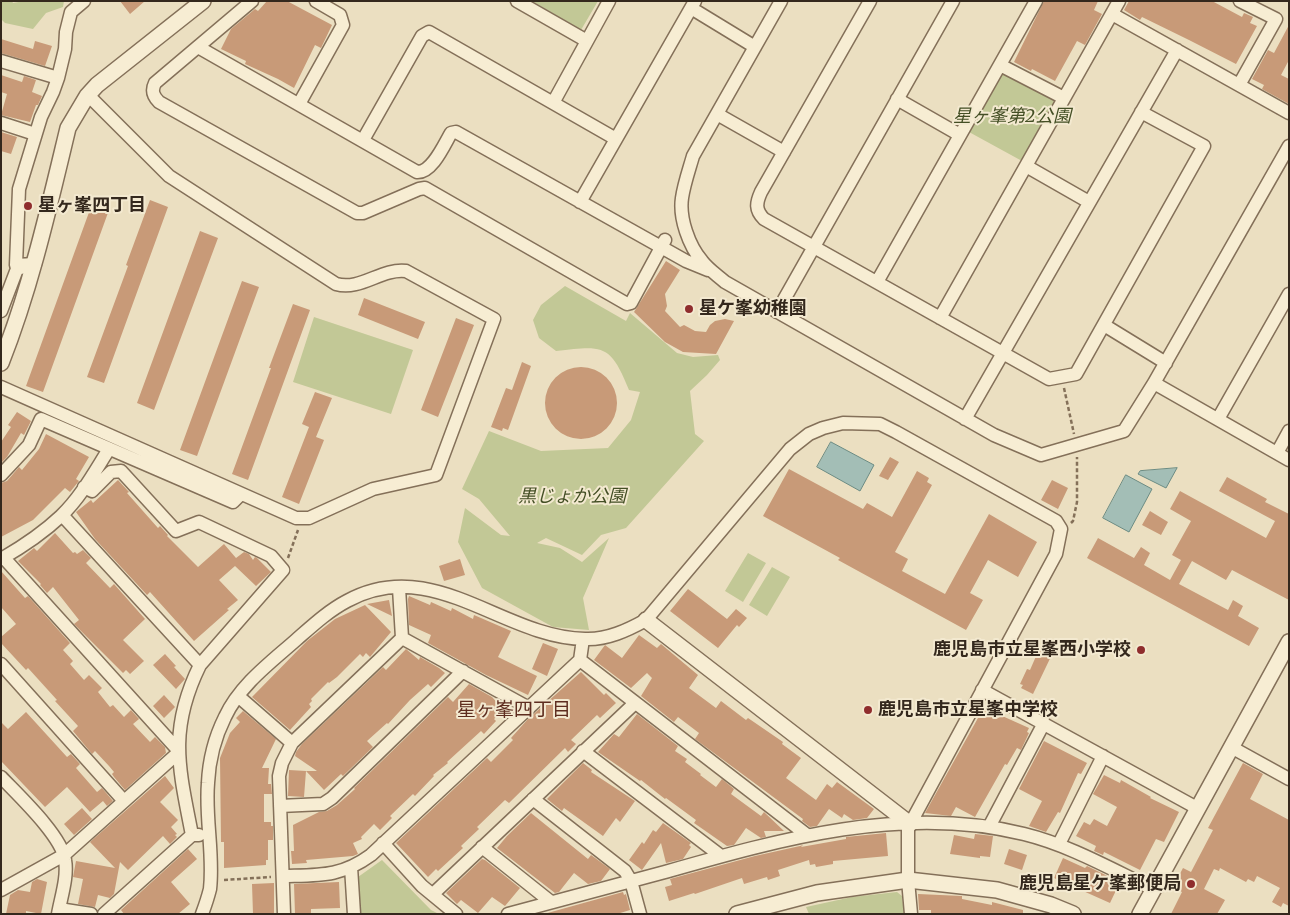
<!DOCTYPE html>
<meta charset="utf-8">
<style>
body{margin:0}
#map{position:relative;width:1290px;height:915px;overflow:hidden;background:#ebdfc1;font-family:Merriweather,serif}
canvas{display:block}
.frame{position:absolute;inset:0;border:2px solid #34281d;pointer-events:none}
</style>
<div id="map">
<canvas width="1290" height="915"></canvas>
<div class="frame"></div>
</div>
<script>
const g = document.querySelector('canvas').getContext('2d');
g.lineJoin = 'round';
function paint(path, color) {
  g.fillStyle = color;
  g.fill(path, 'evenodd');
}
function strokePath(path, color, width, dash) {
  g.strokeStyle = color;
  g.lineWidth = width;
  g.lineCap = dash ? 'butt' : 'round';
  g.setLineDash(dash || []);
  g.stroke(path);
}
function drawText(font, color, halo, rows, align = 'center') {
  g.font = font + ' Merriweather,"Noto Sans JP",serif';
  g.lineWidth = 4;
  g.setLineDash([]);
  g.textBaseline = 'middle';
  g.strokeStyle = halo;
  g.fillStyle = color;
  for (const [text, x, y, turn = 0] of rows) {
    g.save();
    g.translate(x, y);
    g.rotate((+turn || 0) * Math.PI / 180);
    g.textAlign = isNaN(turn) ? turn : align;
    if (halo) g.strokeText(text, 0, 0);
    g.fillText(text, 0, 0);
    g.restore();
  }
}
paint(new Path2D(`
 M1,1H12L13,3L24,1H64L63,7L46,13L33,29L5,23L1,19Z
 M532,1H598L581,30Z
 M1006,73L1053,97L1056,102L1022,161L969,132L1000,76Z
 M565,286L626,321L630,313L677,353L693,357L718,355L720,360L707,375L690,391L695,434L704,441L626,528L601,535L582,555L546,538L537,543L560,548L582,562L609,538L583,598L589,630L553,627L482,588L458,542L465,508L501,535L510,536L479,499L462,489L489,431L541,451L608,448L631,420L640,392L629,390C610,343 603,346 556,351L539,338L533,320L541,305Z
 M314,317L413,350L391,414L293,382Z
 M748,553L766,563L743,602L725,591Z
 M772,567L790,577L767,616L749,605Z
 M382,860L431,910L439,914H361L358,877Z
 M897,892L902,896L904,914H809L806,907L852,897Z`), '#c2c896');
const water = new Path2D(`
 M831,442L874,465L860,491L817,467Z
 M1177,468L1166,488L1138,474L1140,471Z
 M1126,475L1152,489L1129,532L1103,518Z`);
paint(water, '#a3beb6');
strokePath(water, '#6b8b83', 1);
paint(new Path2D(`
 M120,1H145L130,14Z
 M267,1H287L332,25L321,48L315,45L294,88L278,79L245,64L246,61L221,49L231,29L255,9L258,11Z
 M1044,1H1098L1094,10L1102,14L1085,45L1077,41L1055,81L1032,69L1031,71L1014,62Z
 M1129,1H1212L1242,17L1244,13L1253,17L1250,23L1257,26L1236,64L1189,40L1142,17L1140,20L1124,10Z
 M1289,25V60L1281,75L1289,79V104L1262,89L1264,85L1252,79L1268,50L1274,53Z
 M1,39L33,49L35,41L52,46L45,66L1,53Z
 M1,75L22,82L24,76L36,80L32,92L42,96L38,105H36L30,122L1,115L7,94L1,92Z
 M1,132L17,137L11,154L1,151Z
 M150,200L168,207L104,383L87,377L128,266L126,265Z
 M92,204L109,210L43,392L26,386Z
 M200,231L218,238L154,410L137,403Z
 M666,261L680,270L665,294L667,306L665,311L680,327L684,325L695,331L706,332L710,325L715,321L725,319L734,321L716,354L683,352L665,342L634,312Z
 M242,281L259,287L197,456L180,450Z
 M364,298L425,322L418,339L358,315Z
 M293,304L310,310L248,480L232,474L271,368H269Z
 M456,318L474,325L438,417L421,410Z
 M522,362L531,366L508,430L503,428L502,431L491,427L506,388L512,390Z
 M545 403a36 36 0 1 1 72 0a36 36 0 1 1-72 0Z
 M315,392L332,398L316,437L324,440L299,504L282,497L309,427L302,424Z
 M17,412L31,421L24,435L21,433L7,457L1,463V442L11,427L8,425Z
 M46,434L89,457L76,479L79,481L70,492L65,488L33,520L1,537V483L7,481L19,467L22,470L39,449Z
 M890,457L899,462L888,480L879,476Z
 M789,469L863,509L867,503L892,517L917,471L929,478L927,482L932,485L895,552L908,559L902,571L945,594L989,514L1037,542L1018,577L988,560L970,593L983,600L966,630L838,560L840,558L763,516Z
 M1227,477L1267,499L1265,502L1289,514V600L1232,570L1226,580L1192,561L1179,584L1228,610L1233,600L1243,606L1238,616L1259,628L1249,646L1087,558L1098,538L1134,558L1141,547L1150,553L1144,565L1170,580L1181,560L1172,555L1191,521L1170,509L1180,491L1266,538L1275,521L1219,491Z
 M118,480L129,492L127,493L158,528L160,526L168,535L167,536L198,567L224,544L236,558L244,552L249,554L253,560L255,557L257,558L271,572L256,586L235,566L219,580L238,600L227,609L229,610L194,641L150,592L147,595L95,539L76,512L91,500L93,503Z
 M1052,480L1068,488L1058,509L1041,500Z
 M1150,511L1168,522L1161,535L1142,525Z
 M55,533L73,553L75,552L77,554L83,550L91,558L86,563L110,588L114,584L145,619L123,640L144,661L130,674L126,670L123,673L74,624L79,620L53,587L47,593L40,585L41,584L18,561L34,548L37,551Z
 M460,559L465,575L444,581L439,566Z
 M1,571L25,598L28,596L70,643L63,650L73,661L70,664L84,680L89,675L102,688L98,692L110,707L113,705L124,717L131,710L139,719L133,724L150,742L155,737L165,747L166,753L125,790L114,777L112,774L114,772L109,766L95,751L92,754L73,731L78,726L55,701L57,700L28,668L26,670L1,643V637L16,624L1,607Z
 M688,589L727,619L736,609L747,618L739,627L737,625L718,648L670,611Z
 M409,596L430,605L431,602L451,611L452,608L473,619L474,615L511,631L498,657L537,676L528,695L486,675L428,643L431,635L409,625L408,599Z
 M389,600L392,616L367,604Z
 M365,605L391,632L370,657L366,653L363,657L360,654L337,677L329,683L328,682L311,699L312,701L309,704L311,707L290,730L252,697L307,641L335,619Z
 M639,635L657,648L661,644L698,675L689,688L716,708L721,701L746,720L748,718L783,742L782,744L801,758L786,778L816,800L827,784L832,788L837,782L874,809L867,818L853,820L844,814L842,818L829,809L817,826L810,827L802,821L803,819L695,739L699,733L678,717L674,722L641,696L652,678L647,673L631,688L594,660L605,645L622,658Z
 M1044,638L1057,644L1033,694L1021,688L1023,685L1020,684L1027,669L1030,670Z
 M543,643L558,649L547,676L532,669Z
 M406,649L419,660L420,657L439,668L445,673L431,687L428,684L410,700L388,724L387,723L367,741L373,747L343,776L341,774L324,790L306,771H317L295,756L296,752L302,744L383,667L386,670Z
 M165,654L176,666L174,667L185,679L176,689L153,665Z
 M581,672L604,695L606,693L616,703L600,718L597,715L571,740L576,744L568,752L565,748L509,803L505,800L477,827L479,829L461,846L463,848L438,871L436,869L428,877L396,843L487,758L491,762L513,740L511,738L528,719Z
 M469,684L492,697L504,710L494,719L496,721L484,734L481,731L447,762L448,763L433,775L434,776L415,796L413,794L390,816L392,818L380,830L374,824L361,837L362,839L353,843L358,854L353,856L306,860L307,863L292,864L291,851H294L293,825L319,812L327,811L337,805L355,789L354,788L448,697L453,702Z
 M164,695L175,707L164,718L153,706Z
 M983,709L999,718L1000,715L1029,728L1027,732L1029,733L1021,750L1017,748L1007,765L1005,764L975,817L956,807L951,816L925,813Z
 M243,711L276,739L262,768H269L268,784H271L272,794H264V822H271V826H273V840H268V860H266V865L224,868V842H221L220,758L230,733L240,722L236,718Z
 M26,712L67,757L71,754L80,764L76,768L97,792L102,788L113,801L107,806L103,801L90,812L67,787L45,807L1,761V722L8,729Z
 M637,714L678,746L675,751L687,759L685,762L701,774L700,775L716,787L722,779L734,789L731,794L761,816L764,812L784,831H764L766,837L761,838L746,828L734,845L727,846L694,823L696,820L666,798L665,799L641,780L640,781L598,752L614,734L619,737Z
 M1044,741L1087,763L1081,774L1078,773L1060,813L1058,812L1046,832L1029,826L1042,801L1019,789Z
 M583,763L592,770L591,772L635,801L620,822L616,818L603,836L564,808L562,811L547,799Z
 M1243,763L1263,774L1250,799L1289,820V906L1283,903L1281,907L1272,902L1280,888L1257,876L1254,882L1248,879L1246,882L1220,868L1219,871L1214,869L1204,889L1225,900L1217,914H1171L1182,892L1173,887L1183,868L1191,872L1213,830L1208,828Z
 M289,770L306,771L304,797L288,796Z
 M1104,775L1120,783L1121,780L1151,797L1150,798L1179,812L1164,842L1156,839L1140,870L1104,852L1103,855L1094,851L1096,846L1076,836L1084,822L1090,825L1094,819L1107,826L1117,807L1093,794Z
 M165,776L174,788L160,802L178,820L171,827L177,834L175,835L177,837L170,844L163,836L128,870L120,862L114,894L110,898L98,895L95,907L78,904L83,879L73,877L76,861L115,868L90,842Z
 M82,808L92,819L74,835L64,824Z
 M531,813L588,859L591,855L610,869L601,881L588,884L574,873L559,892L555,893L497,848L507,836Z
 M663,823L691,843L689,845L691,847L683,859L666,863L661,843L642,870L629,860L642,842L644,844L653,830L656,832Z
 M886,833L888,856L833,861V864L816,867L815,864L810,865L809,860L778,870L780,876L768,880L767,877L744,884L742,878L695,894L694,893L669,901L665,887L672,885L670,879L755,856L800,846L803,845L801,847L846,839V837Z
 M975,834L993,836L990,857L980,856V858L950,854L954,835L974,839Z
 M188,849L197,859L171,882L190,904L178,914H124L121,910Z
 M1009,849L1027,855L1022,870L1004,864Z
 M1063,858L1085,868L1087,866L1120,882L1110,903L1054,878Z
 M482,859L485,860L520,888L505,906L492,897L478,913L461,900L457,904L446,893Z
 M37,879L47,882L41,914L26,911V914H6L10,895L18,890L30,892L32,882Z
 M339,882L340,908L311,909V914H295L294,884Z
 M274,883V914H253L252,884Z
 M623,892L624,895L626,894L630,910L617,914H544Z
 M918,894L962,896V899L992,905V902L1023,910V914H931V910H919Z`), '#c89a78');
const minor = new Path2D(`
 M252,1L155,83C151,91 153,96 159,102L357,213H363L419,189L425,188L627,304L631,303L665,240
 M517,1L587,41
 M781,1L693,156C689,170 684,184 682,198C679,218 689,246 702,261C708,269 717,275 725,282L994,435L1041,455L1124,431L1154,383L1289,146
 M870,1L761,192C756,203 755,210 764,219L1049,379L1076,374L1204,146L1141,112
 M691,8L755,47
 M1112,14L1289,113
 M198,47L417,172C432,173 444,145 451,133L456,132L686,261L708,270
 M1,61L58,78
 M1000,65L1064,98
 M1239,85L1276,19L1240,1
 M897,99L960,135
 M553,103L609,1
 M299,104L343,25L340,15L316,1
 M717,114L784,152
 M1,123L35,134
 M363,140L422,36L429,32L616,139
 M1026,166L1089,202
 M580,202L695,1
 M35,264L16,265L19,189L41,117L53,92L58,78L65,49L66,32L71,12L84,1
 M877,282L1036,1
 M1,311L17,269L28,266
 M777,312L953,1
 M940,318L1119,1
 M1104,325L1166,363
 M1154,383L1289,460
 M1,387L296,518H309L373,489L436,475L494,319L406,271C381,268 361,291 336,284L169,176L88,95
 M965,419L1177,50
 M1218,419L1289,294
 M1277,453L1289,431
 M1,475L29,445L41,419L233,502L241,494
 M84,487L92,491L111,472L121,471L176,531L199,522L271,556L283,570L200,665C168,730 179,768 192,835
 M62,515L200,665
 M4,558L178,750
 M1,559C22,547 44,532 61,516C81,497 95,471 109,449
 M399,588L402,638
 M580,660L807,835
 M1,664L124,801
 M982,690L1197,808
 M238,696L292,743
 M1231,747L1289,779
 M583,751L721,856
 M1,777C18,795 62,836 65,860C68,877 61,897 58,914
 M533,799L625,871L631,881L640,914
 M280,806L323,804L332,798L463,671
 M989,827L1044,723
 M383,843L422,886L456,914
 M1059,844L1103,756
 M482,847L551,902
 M351,867L354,914
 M284,876C319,875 341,877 371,855L580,660L583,639
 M1,890L64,855L178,753
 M433,894L635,703
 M59,909L91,914
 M104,914L192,835H199
 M202,914C205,906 208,897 210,889C214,854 205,818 208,783C209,761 215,737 225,717C240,685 270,663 296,640C312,626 328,611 347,601C433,554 503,638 585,639C607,640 628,630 646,620L790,449L809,434L823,428L843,423L880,424L896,432L1056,521L1061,529L1056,554L908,828V880L911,914
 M284,914L279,776L282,763L292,743L402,638L529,708
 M508,914C560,900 612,886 665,872C781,839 904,804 1024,834C1069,845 1111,869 1153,889`);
const tertiary = new Path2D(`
 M1,363C31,287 49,207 68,128L87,96L97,85L203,1
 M646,620L910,824
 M737,914L817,893L908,880L997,890L1051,905L1073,914
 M1140,914L1289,642`);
strokePath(minor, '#847059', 15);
strokePath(tertiary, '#847059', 18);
strokePath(new Path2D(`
 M1064,388L1074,434
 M1071,523L1073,521L1077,502V457
 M288,558L298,530
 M224,880L271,877`), '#847059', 2.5, [4, 2.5]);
strokePath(minor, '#f7edd3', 12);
strokePath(tertiary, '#f7edd3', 15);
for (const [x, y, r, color] of [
 [28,206,5,"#8f2d2d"],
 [689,309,5,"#8f2d2d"],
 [1141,650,5,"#8f2d2d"],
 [868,710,5,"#8f2d2d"],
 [1191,884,5,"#8f2d2d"]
]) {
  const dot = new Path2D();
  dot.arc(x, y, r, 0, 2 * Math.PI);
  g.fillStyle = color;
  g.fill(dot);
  strokePath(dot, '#f3e9d0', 2);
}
drawText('italic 18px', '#444f25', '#f3e9d0', [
 ["星ヶ峯第2公園",1012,117],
 ["黒じょか公園",572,497]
]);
drawText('bold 18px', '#34281d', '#f3e9d0', [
 ["星ヶ峯四丁目",38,206],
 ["星ケ峯幼稚園",699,309],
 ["鹿児島市立星峯西小学校",1131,650,"right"],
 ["鹿児島市立星峯中学校",878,710],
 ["鹿児島星ケ峯郵便局",1181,884,"right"]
], 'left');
drawText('19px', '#5e2d1f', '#f3e9d0', [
 ["星ヶ峯四丁目",514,711]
]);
</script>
